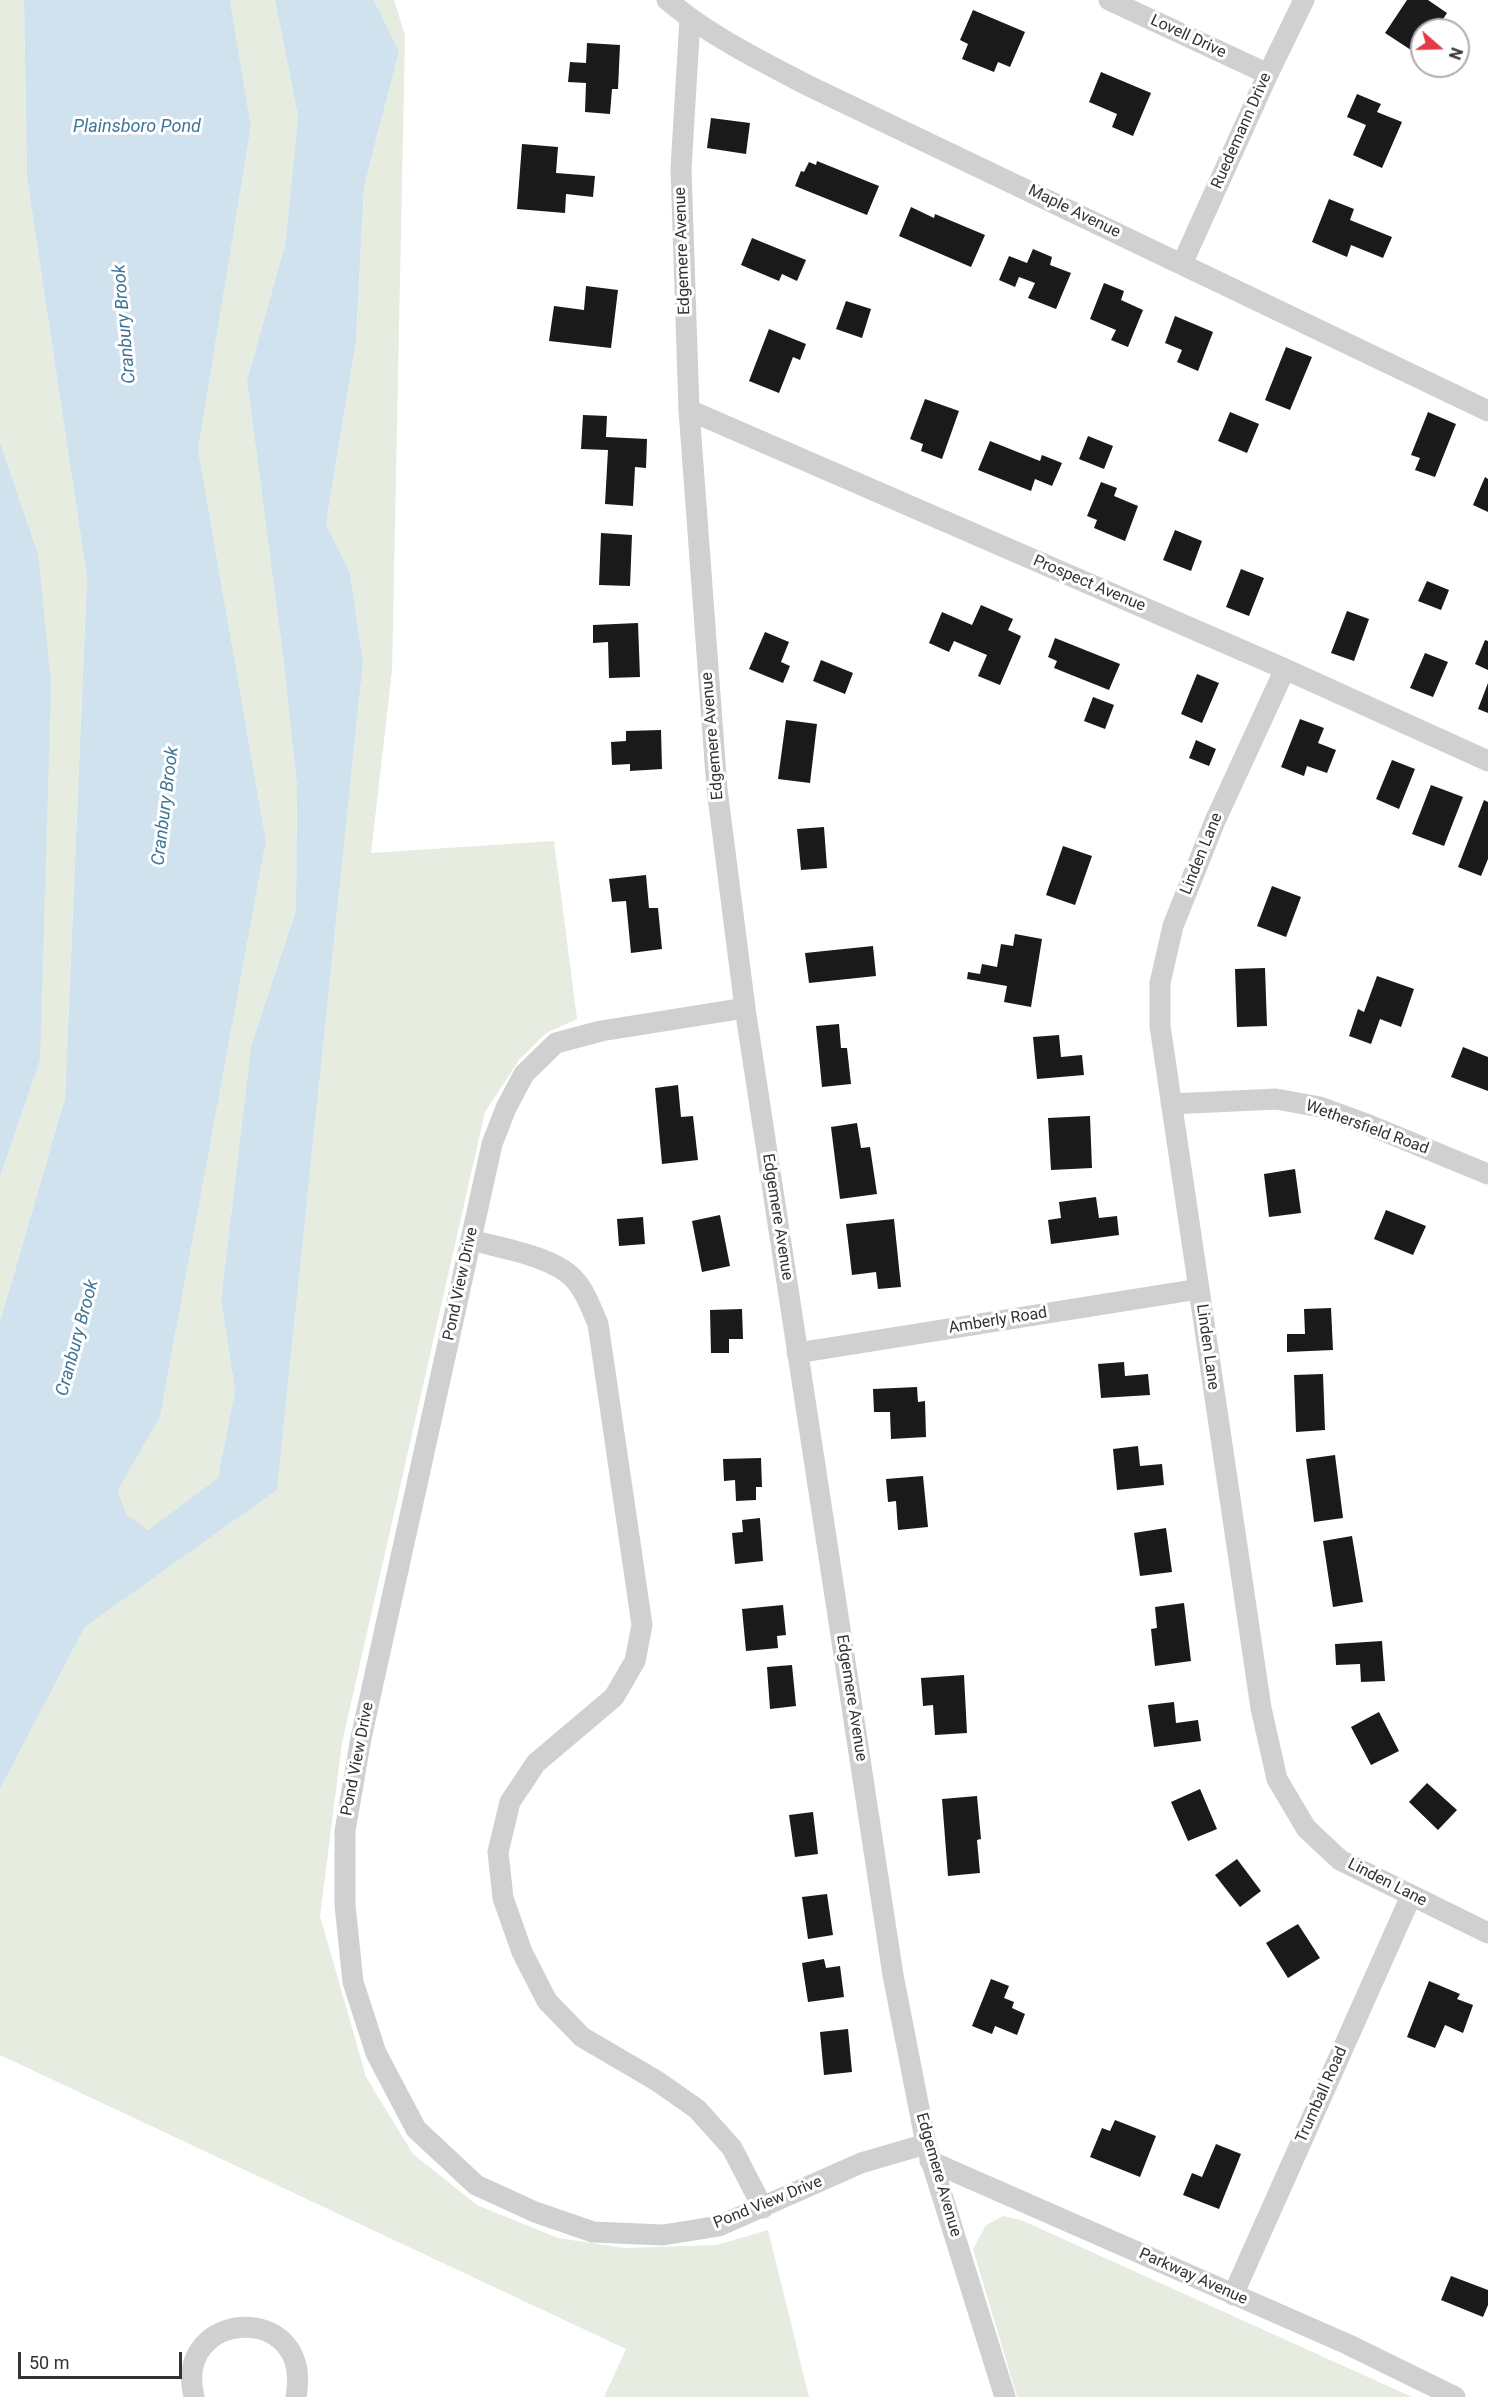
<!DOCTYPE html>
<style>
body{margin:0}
#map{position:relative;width:1488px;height:2397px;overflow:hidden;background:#fff;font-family:Roboto,sans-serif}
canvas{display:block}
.north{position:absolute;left:1410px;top:18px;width:60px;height:60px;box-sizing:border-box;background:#fff;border:2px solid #adadad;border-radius:50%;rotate:110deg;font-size:16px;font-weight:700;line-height:24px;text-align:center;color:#333}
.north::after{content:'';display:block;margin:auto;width:21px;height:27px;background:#e63946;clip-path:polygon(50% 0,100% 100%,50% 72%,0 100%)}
.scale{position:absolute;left:18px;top:2352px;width:164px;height:27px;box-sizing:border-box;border:3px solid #333;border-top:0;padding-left:8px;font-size:18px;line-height:21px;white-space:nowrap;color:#333;-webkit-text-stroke:4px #fff;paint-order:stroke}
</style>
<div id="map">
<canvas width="1488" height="2397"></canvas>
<div class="north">N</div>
<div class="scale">50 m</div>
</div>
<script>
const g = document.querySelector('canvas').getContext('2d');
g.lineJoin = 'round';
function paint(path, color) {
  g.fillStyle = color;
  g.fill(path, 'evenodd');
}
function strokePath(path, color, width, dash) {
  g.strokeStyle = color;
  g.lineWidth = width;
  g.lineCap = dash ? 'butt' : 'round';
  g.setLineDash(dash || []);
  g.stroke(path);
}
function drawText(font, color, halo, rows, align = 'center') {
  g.font = font + ' Roboto,sans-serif';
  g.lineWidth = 6;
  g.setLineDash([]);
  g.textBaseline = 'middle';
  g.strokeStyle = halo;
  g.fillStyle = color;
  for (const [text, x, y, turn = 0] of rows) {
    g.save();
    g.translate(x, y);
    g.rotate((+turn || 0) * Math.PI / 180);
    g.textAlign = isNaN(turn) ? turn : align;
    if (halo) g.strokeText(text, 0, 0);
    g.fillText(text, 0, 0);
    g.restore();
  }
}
paint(new Path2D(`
 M0,0H24L27,178L87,578L65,1098L0,1322V1177L40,1059L38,554L0,442Z
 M230,0H275L298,117L285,245L247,380L284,664L297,787L296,910L251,1046L221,1300L235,1390L218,1478L148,1530L126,1514L118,1490L160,1417L266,841L198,449L251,127Z
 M374,0H394L405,35L392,671L371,853L554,841L577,1019L546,1033L519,1060L485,1112L342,1743L320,1916L366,2077L413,2154L477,2205L558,2238L624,2248L717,2245L768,2230L809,2397H604L626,2349L0,2055V1789L85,1627L277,1490L363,662L350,573L326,524L356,343L364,187L399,51Z
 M1003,2216L1021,2220L1412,2397H1017L973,2249L986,2225Z`), '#e6ecdf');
paint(new Path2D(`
 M24,0H230L251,127L198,449L266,841L160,1417L118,1490L126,1514L148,1530L218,1478L235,1390L221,1300L251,1046L296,910L297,787L284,664L247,380L285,245L298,117L275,0H374L399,51L364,187L356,342L326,524L350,573L363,662L277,1490L85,1627L0,1789V1322L65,1098L87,578L27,178Z
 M0,442L38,554L51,685L40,1060L0,1177Z`), '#cfe2ee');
paint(new Path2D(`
 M1407,0H1428L1447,13L1436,30L1431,27L1429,30H1422V41L1414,52L1385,33Z
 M973,10L1025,32L1010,67L998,62L994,72L962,59L968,44L960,40Z
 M587,43L620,45L618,89H612L610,114L585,112L586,83L568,82L570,62L586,63Z
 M1101,72L1151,93L1133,136L1112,127L1117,114L1089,102Z
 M1357,94L1381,104L1377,112L1402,122L1382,168L1353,155L1366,125L1347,117Z
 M711,118L750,123L746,154L707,148Z
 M522,144L558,147L556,173L595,176L593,197L566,194L565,213L517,209Z
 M817,161L879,186L867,215L795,186L801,171L804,172L809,162L816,165Z
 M1329,199L1354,209L1350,220L1392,237L1383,258L1351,245L1347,257L1312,242Z
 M911,207L934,218L935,214L985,235L971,267L899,236Z
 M752,238L806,260L797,281L782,274L779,281L741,265Z
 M1033,249L1052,257L1050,265L1071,273L1056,309L1028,298L1035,283L1019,277L1015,287L999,280L1009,256L1027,263Z
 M1104,283L1124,291L1121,300L1143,310L1128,347L1111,340L1116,330L1090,319Z
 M586,286L618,290L611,348L549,341L554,306L584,310Z
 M846,301L871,309L862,338L836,329Z
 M1175,316L1213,332L1198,371L1177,362L1182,350L1165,343Z
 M769,329L806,344L800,360L793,357L779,393L749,381Z
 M1286,347L1312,357L1290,410L1265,400Z
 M925,399L959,411L942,459L921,451L923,444L910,439Z
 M1230,412L1259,424L1247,453L1218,441Z
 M1428,412L1456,424L1435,477L1415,470L1420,458L1411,455Z
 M583,415L607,416L606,437L647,439L646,468L635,467L633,506L605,504L608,450L581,449Z
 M1088,436L1113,446L1104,469L1079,459Z
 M990,441L1040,461L1042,455L1062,463L1052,486L1035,479L1031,491L978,470Z
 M1485,477L1488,479V512L1473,505Z
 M1101,482L1117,488L1114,496L1138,506L1125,541L1094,528L1097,520L1087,516Z
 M1175,530L1202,541L1191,571L1163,560Z
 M601,533L632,535L630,586L599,585Z
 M1241,569L1264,578L1249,616L1226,607Z
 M1427,581L1449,590L1441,610L1418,601Z
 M981,605L1013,619L1008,630L1021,636L1000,685L978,676L987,655L954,641L949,652L929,643L942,612L972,625Z
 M1347,611L1369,619L1354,661L1331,653Z
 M638,623L640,677L609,678L608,642L593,643V625Z
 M765,632L789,642L781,662L790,666L783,683L749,669Z
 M1055,638L1120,664L1109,690L1054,668L1057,661L1048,657Z
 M1485,640L1488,641V670L1475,664Z
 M1425,653L1448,662L1433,697L1410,688Z
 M821,660L853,673L845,694L813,681Z
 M1197,674L1219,683L1202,723L1181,714Z
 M1488,683V713L1478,709Z
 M1093,697L1114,705L1105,729L1084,721Z
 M1300,719L1324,728L1318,743L1336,750L1327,773L1307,766L1304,776L1281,767Z
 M786,720L817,724L810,783L778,779Z
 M661,730L662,769L630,771V764L612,765L611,742L626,741V731Z
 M1196,740L1216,749L1209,766L1189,758Z
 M1392,760L1415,769L1399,809L1376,799Z
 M1431,785L1463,797L1444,846L1412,834Z
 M1484,800L1488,802V859L1481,876L1458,867Z
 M824,827L827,868L801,870L797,829Z
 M1063,846L1092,856L1075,905L1046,895Z
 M646,875L649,908H658L662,949L631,953L626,901L612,902L609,879Z
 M1272,886L1301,897L1286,937L1257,926Z
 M1015,934L1042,939L1031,1007L1004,1002L1007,986L967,979L968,972L980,974L982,964L997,967L1001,944L1013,946Z
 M873,946L876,976L809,983L805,953Z
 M1265,968L1267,1026L1237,1027L1235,969Z
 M1377,976L1414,989L1401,1027L1380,1019L1371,1044L1349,1036L1358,1009L1364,1012Z
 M839,1024L841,1048H847L851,1084L822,1087L816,1026Z
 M1059,1035L1061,1057L1082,1055L1084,1075L1037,1079L1033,1037Z
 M1463,1047L1488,1057V1091L1451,1077Z
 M678,1085L681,1117L693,1116L698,1160L662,1164L655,1088Z
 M1090,1116L1092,1168L1051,1170L1048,1118Z
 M857,1123L861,1148L870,1147L877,1194L840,1199L831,1127Z
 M1295,1169L1301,1213L1269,1217L1264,1174Z
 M1096,1197L1099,1218L1117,1216L1119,1235L1051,1244L1048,1220L1061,1218L1059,1202Z
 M1386,1210L1426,1226L1413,1255L1374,1239Z
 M720,1215L730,1266L702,1272L692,1221Z
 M643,1217L645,1244L619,1246L617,1219Z
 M894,1219L901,1287L878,1289L876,1272L852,1275L846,1224Z
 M1331,1308L1333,1350L1287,1352V1334H1305L1304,1309Z
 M742,1309L743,1339H729V1353H711L710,1310Z
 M1124,1362L1125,1376L1148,1374L1150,1395L1101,1398L1098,1364Z
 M1323,1374L1325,1430L1296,1432L1294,1375Z
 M917,1387L918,1402L925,1401L926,1437L891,1439L890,1412H874L873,1389Z
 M1138,1446L1140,1466L1162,1464L1164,1485L1117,1490L1113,1449Z
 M1335,1455L1343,1518L1314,1522L1306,1459Z
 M761,1458L762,1487H756V1500L736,1501L735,1480L724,1481L723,1459Z
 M923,1476L928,1527L898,1530L896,1501L888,1502L886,1479Z
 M760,1518L763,1561L735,1564L732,1533L743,1532L742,1520Z
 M1166,1528L1172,1572L1140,1576L1134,1533Z
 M1352,1536L1363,1602L1333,1607L1323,1541Z
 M1184,1603L1191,1661L1155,1666L1151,1629L1157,1628L1155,1607Z
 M783,1605L786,1635L777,1636L778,1648L746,1651L742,1609Z
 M1382,1641L1385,1681L1361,1682L1360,1664L1336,1665L1335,1644Z
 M792,1665L796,1706L770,1709L767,1667Z
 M964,1675L967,1733L935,1735L933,1705L923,1706L921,1678Z
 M1174,1702L1176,1723L1198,1720L1201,1741L1154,1747L1148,1705Z
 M1379,1712L1399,1751L1371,1765L1351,1727Z
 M1427,1783L1457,1810L1438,1830L1409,1802Z
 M1200,1789L1217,1829L1188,1841L1171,1802Z
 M977,1796L981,1839L977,1840L980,1873L948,1876L942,1799Z
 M813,1812L818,1854L795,1857L789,1815Z
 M1237,1859L1261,1891L1240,1907L1215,1875Z
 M827,1894L833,1935L808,1939L802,1897Z
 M1298,1924L1320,1958L1288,1978L1266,1943Z
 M824,1959L826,1968L840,1966L844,1997L808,2002L802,1963Z
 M991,1979L1009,1986L1004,1998L1014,2002L1012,2008L1025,2014L1017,2035L995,2026L992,2034L972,2026Z
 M1429,1981L1460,1994L1457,1999L1473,2005L1463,2033L1445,2025L1435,2048L1407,2037Z
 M848,2029L852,2072L824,2075L820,2032Z
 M1115,2120L1156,2136L1140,2177L1090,2157L1102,2128L1110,2131Z
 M1216,2144L1241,2154L1219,2209L1183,2195L1192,2173L1202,2177Z
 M1451,2276L1488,2290V2305L1483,2317L1441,2300Z`), '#1a1a1a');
strokePath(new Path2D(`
 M667,0C710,36 759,60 809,86L1488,411
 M1109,0L1268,74
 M690,19L681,169L689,410L717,789L745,1008L893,1975L926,2144L1005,2397
 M1182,264L1268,74L1304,0
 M689,410L1285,669L1488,761
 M1285,669L1215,821L1173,926L1160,983V1026L1261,1708L1277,1779L1306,1828L1340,1860L1488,1933
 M745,1008L601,1031L556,1043L524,1074L506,1108L492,1144L361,1738L345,1831V1905L353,1982L376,2053L416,2129L476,2185L535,2212L593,2232L663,2235L719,2226L861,2163L926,2144
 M1171,1104L1276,1099L1320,1107L1364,1123L1488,1174
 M471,1240C500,1248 552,1256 573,1278C585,1290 591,1308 598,1324L642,1625L635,1661L614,1697L536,1763L510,1802L498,1852L503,1898L522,1952L547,2001L582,2037L657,2081L697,2109L732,2148L763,2208
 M797,1353L1199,1289
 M930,2161L1347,2344L1455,2397
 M1233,2295L1411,1896
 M194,2397C172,2308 314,2300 296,2397`), '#d0d0d0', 21);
drawText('16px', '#333', '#fff', [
 ["Lovell Drive",1188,37,25],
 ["Ruedemann Drive",1242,131,-66],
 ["Maple Avenue",1074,212,26],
 ["Edgemere Avenue",683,251,-92],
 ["Prospect Avenue",1089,584,23],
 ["Edgemere Avenue",713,736,-95],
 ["Linden Lane",1202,854,-68],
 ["Wethersfield Road",1367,1128,20],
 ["Edgemere Avenue",777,1217,81],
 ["Pond View Drive",461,1284,-78],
 ["Amberly Road",998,1321,-9],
 ["Linden Lane",1207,1347,82],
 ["Edgemere Avenue",851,1698,81],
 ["Pond View Drive",358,1759,-79],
 ["Linden Lane",1387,1883,27],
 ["Trumball Road",1322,2095,-66],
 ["Edgemere Avenue",938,2175,74],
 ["Pond View Drive",768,2203,-22],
 ["Parkway Avenue",1193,2277,24]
]);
drawText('italic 18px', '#3f7597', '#fff', [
 ["Plainsboro Pond",137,127],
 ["Cranbury Brook",125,324,-95],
 ["Cranbury Brook",166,806,-83],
 ["Cranbury Brook",78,1338,-75]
]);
</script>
